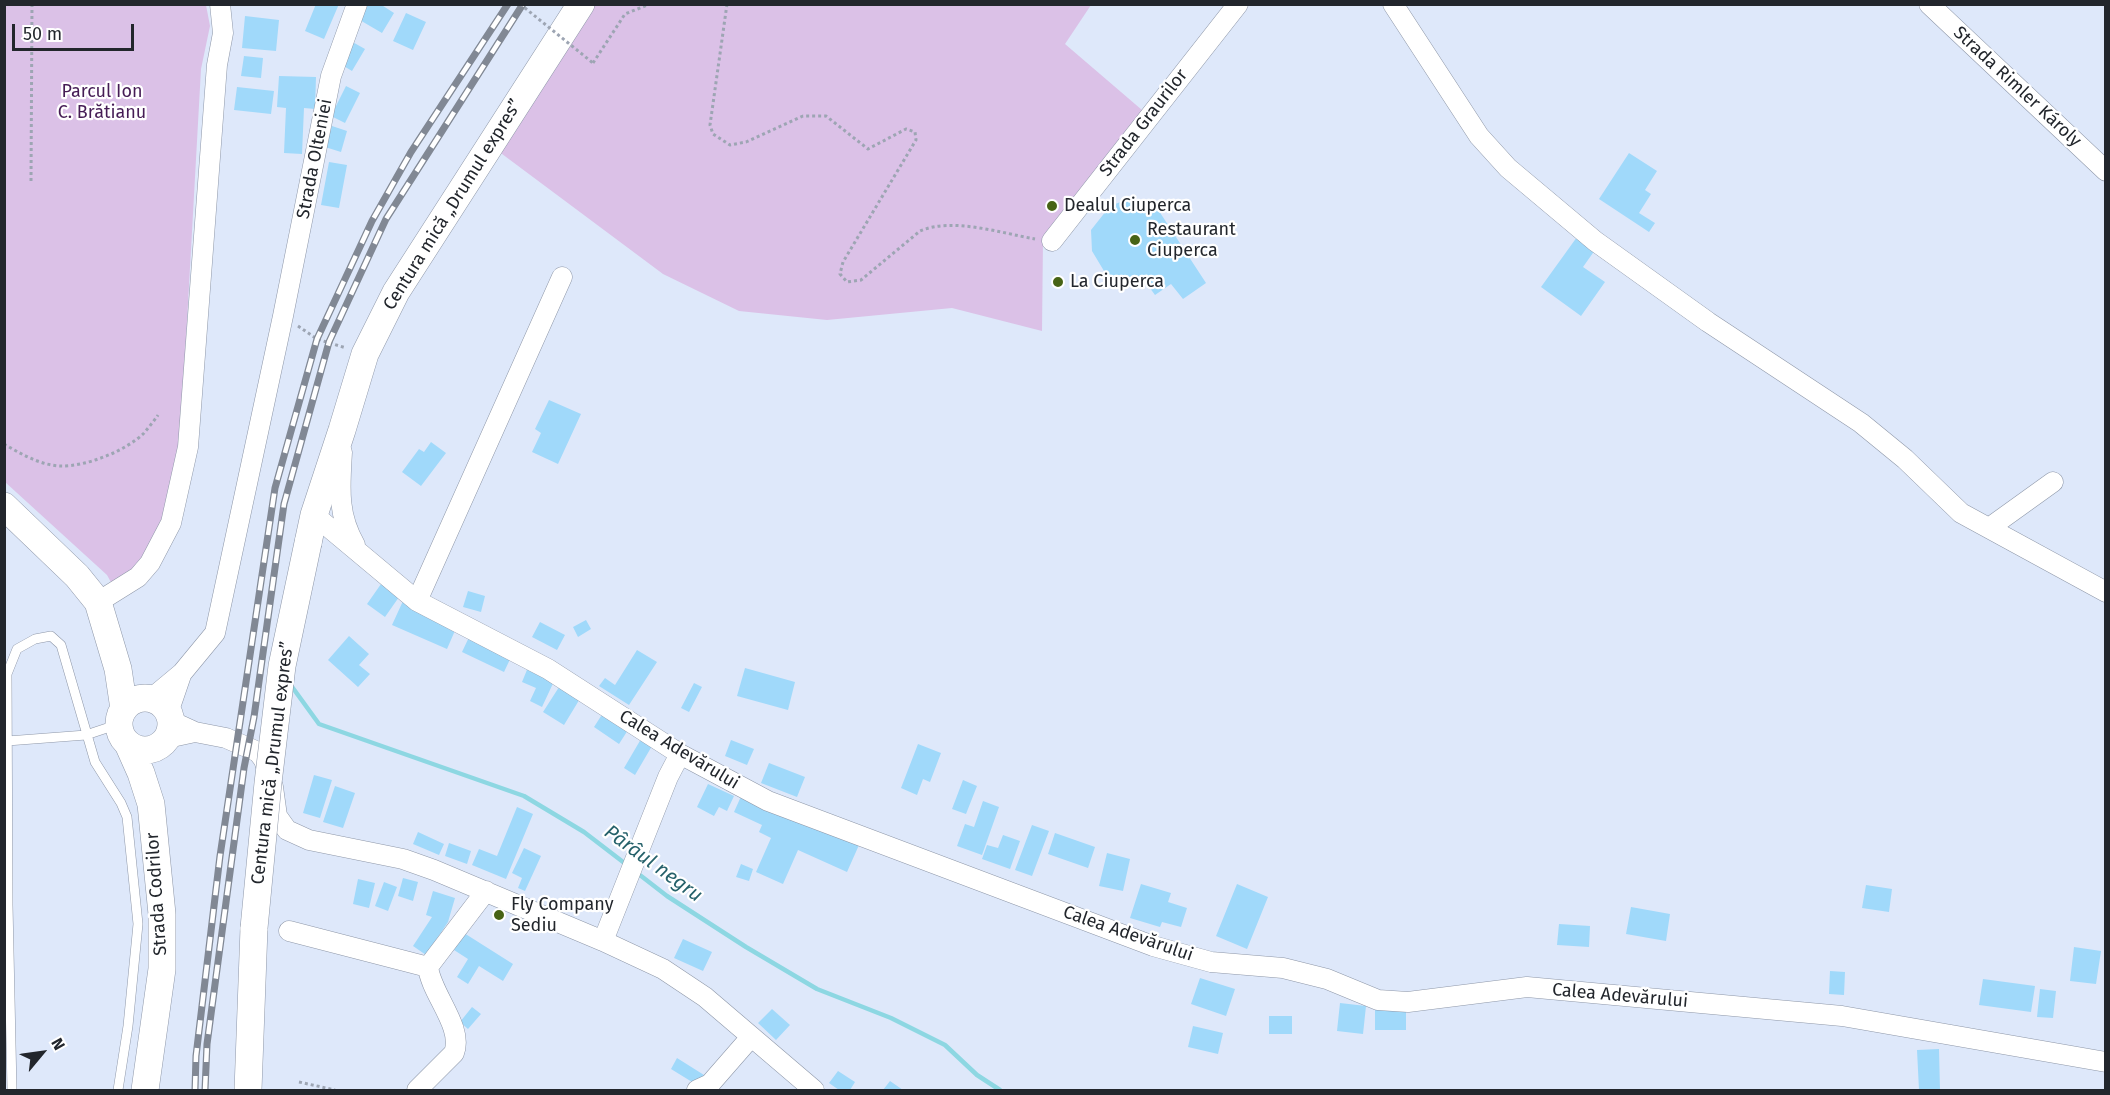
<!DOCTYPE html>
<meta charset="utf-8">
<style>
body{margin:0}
#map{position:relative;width:2110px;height:1095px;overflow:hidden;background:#dee8fa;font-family:"Fira Sans",sans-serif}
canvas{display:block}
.frame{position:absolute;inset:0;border:6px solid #22262c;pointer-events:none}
.north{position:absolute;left:12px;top:1023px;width:60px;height:60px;-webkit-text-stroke:4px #fff;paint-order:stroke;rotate:61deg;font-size:16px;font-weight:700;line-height:24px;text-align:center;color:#22262c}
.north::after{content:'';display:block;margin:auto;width:21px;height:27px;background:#22262c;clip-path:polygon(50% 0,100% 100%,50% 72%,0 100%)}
.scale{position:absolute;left:12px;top:24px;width:122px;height:27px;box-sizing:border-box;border:3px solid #22262c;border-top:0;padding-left:8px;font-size:18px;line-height:21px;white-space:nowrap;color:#22262c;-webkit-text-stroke:4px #fff;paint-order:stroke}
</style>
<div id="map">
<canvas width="2110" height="1095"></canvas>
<div class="frame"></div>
<div class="north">N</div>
<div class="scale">50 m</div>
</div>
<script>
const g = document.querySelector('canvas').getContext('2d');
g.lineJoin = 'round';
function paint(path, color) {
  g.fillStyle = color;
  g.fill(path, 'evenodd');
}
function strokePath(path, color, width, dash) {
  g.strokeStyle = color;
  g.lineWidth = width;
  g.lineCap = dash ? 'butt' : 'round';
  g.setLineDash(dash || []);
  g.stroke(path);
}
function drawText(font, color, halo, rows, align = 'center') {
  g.font = font + ' "Fira Sans",sans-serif';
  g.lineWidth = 4.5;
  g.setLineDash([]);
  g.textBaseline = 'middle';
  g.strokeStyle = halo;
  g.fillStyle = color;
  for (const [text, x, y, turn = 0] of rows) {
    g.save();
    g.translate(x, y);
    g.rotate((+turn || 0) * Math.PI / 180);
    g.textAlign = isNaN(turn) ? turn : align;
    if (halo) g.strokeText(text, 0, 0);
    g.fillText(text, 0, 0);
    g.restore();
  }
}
paint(new Path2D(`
 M581,4L1091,5L1065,44L1149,116L1043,240L1042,331L952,308L827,320L739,311L663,274L490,145Z
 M4,5H206L210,26L201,69L180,448L160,540L133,575L113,586L107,575L5,482Z`), '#dbc1e7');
strokePath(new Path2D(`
 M290,684L319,724L524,796L584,832L627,865
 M636,872L667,896L746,947L817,989L891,1018L945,1045L977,1075L1000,1090`), '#8dd7e2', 4.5);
paint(new Path2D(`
 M316,4H339L324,39L305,31Z
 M367,4H380L394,13L382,33L358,19Z
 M406,13L426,22L413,50L393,41Z
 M245,16L279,20L276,51L242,48Z
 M349,40L365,49L352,71L337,62Z
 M244,56L263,58L261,78L241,76Z
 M279,76L316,77L315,109L304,108L302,154L284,153L286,108L277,107Z
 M346,86L360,93L345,123L331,116Z
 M237,87L274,91L271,114L234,110Z
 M332,126L347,131L341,152L325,147Z
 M1629,153L1657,171L1645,190L1651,194L1639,213L1655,223L1649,232L1599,199Z
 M329,162L347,165L339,208L321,205Z
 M1123,201H1135L1157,208L1206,283L1183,299L1171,284L1155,295L1147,284L1114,277L1104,271L1092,251L1091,230L1110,206Z
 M1577,237L1595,250L1583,267L1605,282L1581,316L1541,287Z
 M549,400L581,414L558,464L532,452L541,433L535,429Z
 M431,442L446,453L421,486L402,472L419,449L424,452Z
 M381,584L399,597L385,617L367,604Z
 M468,591L485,596L481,612L463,607Z
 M403,601L457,626L447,649L392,625Z
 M586,620L591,629L578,637L573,627Z
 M540,622L565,635L557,650L532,637Z
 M471,633L513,653L504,672L462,652Z
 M349,636L369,654L359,665L370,674L358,687L328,660Z
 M637,650L657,662L629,705L599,686L605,678L615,685Z
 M529,665L556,677L542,707L530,701L536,688L522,682Z
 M745,668L795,682L788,710L737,696Z
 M694,683L702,687L689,712L681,708Z
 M561,684L581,697L564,725L543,712Z
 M603,713L628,730L619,744L594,727Z
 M641,739L652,746L635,775L624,768Z
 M731,740L754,749L747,765L725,756Z
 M918,744L941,753L930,782L923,779L917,795L901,788Z
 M769,763L805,777L797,797L761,783Z
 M314,775L332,780L320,818L303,813Z
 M963,780L977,786L966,814L952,809Z
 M708,784L734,796L727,811L719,807L714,816L697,807Z
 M335,786L355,793L343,828L323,822Z
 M743,792L859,845L847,872L798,850L783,884L756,872L771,838L759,832L762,825L734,812Z
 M983,801L999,807L982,855L957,846L965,824L974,827Z
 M517,807L533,814L506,879L472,865L479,849L497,856Z
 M1032,825L1049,831L1032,876L1015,870Z
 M418,832L444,844L439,855L413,844Z
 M1055,833L1095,847L1088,868L1048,854Z
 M1003,835L1020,841L1010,869L982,859L987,845L998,848Z
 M449,843L471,851L467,864L445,856Z
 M524,848L541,856L525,891L518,888L522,878L512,873Z
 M1107,853L1130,859L1123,891L1099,886Z
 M741,864L753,869L749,881L736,877Z
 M403,878L418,882L413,901L398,896Z
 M358,879L375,883L369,908L353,904Z
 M384,882L397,887L388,911L375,906Z
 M1141,884L1171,893L1168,902L1187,908L1181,927L1162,922L1160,927L1130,918Z
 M1237,884L1268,897L1247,949L1216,936Z
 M1866,885L1892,889L1889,912L1862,908Z
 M433,891L455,898L448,922L426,955L413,946L432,917L426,915Z
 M1631,907L1670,914L1666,941L1626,934Z
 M1559,924L1590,926L1589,947L1557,945Z
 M464,933L513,964L503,981L479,966L468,984L457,977L468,959L454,950Z
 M683,939L712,952L703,971L674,958Z
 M2074,947L2101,951L2096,984L2070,981Z
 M1830,971L1845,972L1844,995L1829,994Z
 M1200,978L1235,989L1226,1016L1191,1004Z
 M1983,979L2035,986L2031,1012L1979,1005Z
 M2040,989L2056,991L2053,1018L2037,1017Z
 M1340,1003L1366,1006L1363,1034L1337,1031Z
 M472,1007L481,1014L468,1029L460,1022Z
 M1375,1007H1406V1030H1375Z
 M772,1009L790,1025L776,1040L758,1023Z
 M1269,1016H1292V1034H1269Z
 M1193,1026L1223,1033L1218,1054L1188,1047Z
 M1939,1049L1940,1090H1919L1917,1050Z
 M677,1058L704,1075L697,1085L671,1069Z
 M838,1071L855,1082L850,1090H839L829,1083Z
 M890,1081L903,1090H883Z`), '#a0d9fa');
const lane = new Path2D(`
 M7,741L86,735L119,724
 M12,1090L8,905L7,674L17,649L35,639L51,636L61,645L95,762L121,803L127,817L138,924L128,1026L118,1090`);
const street = new Path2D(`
 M1393,4L1479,136L1508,168L1595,241L1708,322L1861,423L1905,459L1961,513L2106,592
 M1929,4L2106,171
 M1052,241L1238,4
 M342,452C340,487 337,514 355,545
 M314,515L417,601L548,669L680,754L768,801L1153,946L1211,962L1283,968L1327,979L1378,1000L1408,1002L1527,987L1842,1016L2106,1062
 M1989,528L2053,482
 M417,601L562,277
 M98,602L138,577L150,563L171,523L188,447L217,65L223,33L220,4
 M152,698L182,673L215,633L283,316L331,76L357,4
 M168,713L181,675
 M171,721L195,732L226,738L258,752L264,760L273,787L277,816L287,830L309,840L403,859L434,870L603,941L663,969L705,997L814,1090
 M167,738L195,732
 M289,931L428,967
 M603,941L668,777L680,754
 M417,1090L454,1053C464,1027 431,994 428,967L486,891
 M697,1090L710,1084L751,1037`);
const secondary = new Path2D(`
 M4,506L77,576L98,602L118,669L124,709
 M308,543L314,515L342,430L365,354L396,292L581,4
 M119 724a26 26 0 1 1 52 0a26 26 0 1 1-52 0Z
 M129,746L141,773L151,804L162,914V969L145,1090
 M248,1090L254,928`);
strokePath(lane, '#8e97a8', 10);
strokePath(street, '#8e97a8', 21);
strokePath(secondary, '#8e97a8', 28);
strokePath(new Path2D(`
 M727,4L710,125L713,134L730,145L746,142L803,116H826L868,149L906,129L915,132L916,140L843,262L840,274L847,282L861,280L920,231C952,217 1001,233 1035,239
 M593,63L625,14L650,4
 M31,181L32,4
 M298,326L317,339L346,348
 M4,444C21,454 40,465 60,466C85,467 126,451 144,433C149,427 154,421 158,415
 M299,1082L335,1090`), '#9da5b3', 3, [3, 3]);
strokePath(lane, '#fff', 9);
strokePath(street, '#fff', 20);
strokePath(secondary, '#fff', 27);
const rail = new Path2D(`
 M195,1090L196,1056L220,856L275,488L317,339L372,221L411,152L508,4
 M205,1090L207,1044L244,768L254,717L284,504L329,342L386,219L523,4`);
strokePath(rail, '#818894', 7);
strokePath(rail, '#fff', 4.5, [14]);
const secondaryBridge = new Path2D(`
 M254,928L268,783L282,666L308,543`);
strokePath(secondaryBridge, '#8e97a8', 28, []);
strokePath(new Path2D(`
 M520,4L593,63`), '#9da5b3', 3, [3, 3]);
strokePath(secondaryBridge, '#fff', 27);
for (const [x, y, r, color] of [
 [1052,206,6,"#476315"],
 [1135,240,6,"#476315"],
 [1058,282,6,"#476315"],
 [499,915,6,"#476315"]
]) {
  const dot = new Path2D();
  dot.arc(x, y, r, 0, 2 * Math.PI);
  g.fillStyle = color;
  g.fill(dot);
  strokePath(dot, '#fff', 2);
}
drawText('18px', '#22262c', '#fff', [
 ["Strada Rimler Károly",2017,87,43],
 ["Strada Graurilor",1144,123,-52],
 ["Strada Olteniei",315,159,-79],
 ["Centura mică „Drumul expres”",453,205,-58],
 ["Calea Adevărului",679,750,31],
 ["Centura mică „Drumul expres”",273,763,-83],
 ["Strada Codrilor",157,894,-94],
 ["Calea Adevărului",1128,934,19],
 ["Calea Adevărului",1620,996,5]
]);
drawText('18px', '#451c55', '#fff', [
 ["Parcul Ion",102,92],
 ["C. Brătianu",102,113]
]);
drawText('18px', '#22262c', '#fff', [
 ["Dealul Ciuperca",1064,206],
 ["Restaurant",1147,230],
 ["Ciuperca",1147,251],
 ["La Ciuperca",1070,282],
 ["Fly Company",511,905],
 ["Sediu",511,926]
], 'left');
drawText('italic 20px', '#25616a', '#fff', [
 ["Pârâul negru",653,864,36]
]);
</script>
